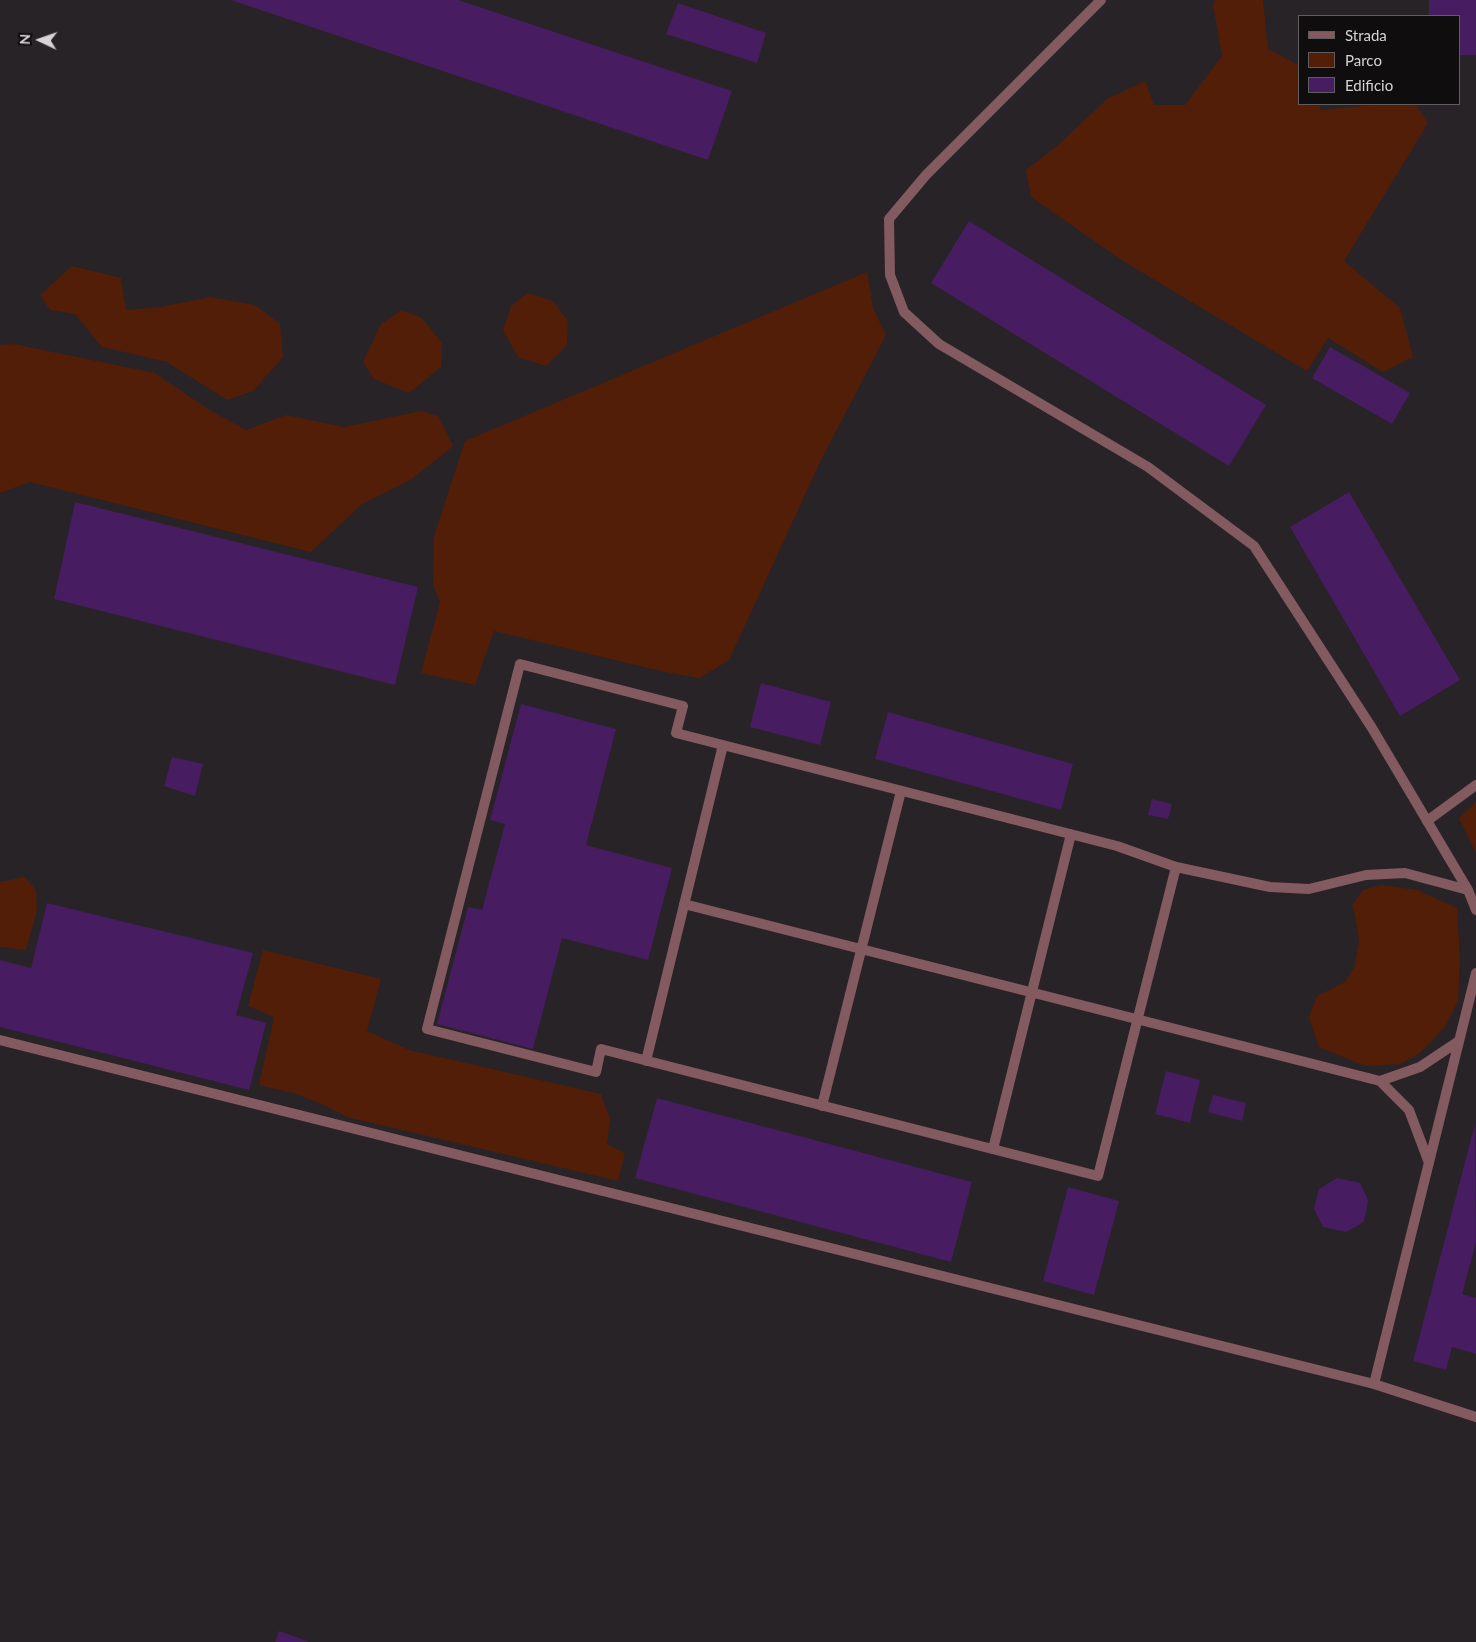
<!DOCTYPE html>
<style>
body{margin:0}
#map{position:relative;width:1476px;height:1642px;overflow:hidden;background:#282326;font-family:Lato,sans-serif}
canvas{display:block}
.legend{position:absolute;left:1298px;top:15px;width:162px;height:90px;box-sizing:border-box;background:#0f0d0e;border:1px solid #5f5d5e;margin:0;padding:6px 9px;list-style:none;font-size:15px;color:#d7d4d6}
.legend li{display:flex;align-items:center;gap:10px;height:25px}
.legend b{width:25px;border:1px solid #5f5d5e}
.north{position:absolute;left:15px;top:15px;width:50px;height:50px;-webkit-text-stroke:4px #0f0d0e;paint-order:stroke;rotate:273deg;font-size:14px;font-weight:700;line-height:20px;text-align:center;color:#d7d4d6}
.north::after{content:'';display:block;margin:auto;width:18px;height:22px;background:#d7d4d6;clip-path:polygon(50% 0,100% 100%,50% 72%,0 100%)}
</style>
<div id="map">
<canvas width="1476" height="1642"></canvas>
<ul class="legend">
<li><b style="height:6px;background:#825a5f"></b>Strada</li>
<li><b style="height:14px;background:#521e08"></b>Parco</li>
<li><b style="height:14px;background:#471c60"></b>Edificio</li>
</ul>
<div class="north">N</div>
</div>
<script>
const g = document.querySelector('canvas').getContext('2d');
g.lineJoin = 'round';
function paint(path, color) {
  g.fillStyle = color;
  g.fill(path, 'evenodd');
}
function strokePath(path, color, width, dash) {
  g.strokeStyle = color;
  g.lineWidth = width;
  g.lineCap = dash ? 'butt' : 'round';
  g.setLineDash(dash || []);
  g.stroke(path);
}
paint(new Path2D(`
 M1215,0H1263L1268,49L1300,66V104H1319L1321,110L1382,104H1415L1428,123L1344,261L1400,308L1413,357L1383,372L1328,338L1307,371L1123,261L1031,197L1026,170L1058,145L1107,99L1145,81L1154,105H1185L1222,56L1213,5Z
 M72,266L121,278L126,310L161,307L210,297L255,305L280,324L283,357L253,391L227,400L167,362L102,347L75,314L50,310L40,295Z
 M867,272L873,308L886,335L820,462L729,660L700,678L665,672L494,631L475,685L421,673L440,602L433,585L434,536L465,441Z
 M528,293L553,301L568,321L567,345L546,366L518,357L503,330L511,306Z
 M402,310L422,318L442,343L441,367L409,393L374,379L363,362L381,324Z
 M14,344L155,373L208,409L246,430L286,415L344,427L421,411L438,416L453,446L412,479L362,504L311,552L30,482L0,493V345Z
 M1476,802V853L1459,818Z
 M25,877L36,890L37,910L26,950L0,947V882Z
 M1381,885L1417,890L1457,908L1460,959L1458,1001L1445,1027L1420,1053L1400,1064L1365,1066L1319,1047L1309,1018L1317,996L1345,982L1354,968L1359,940L1353,904L1363,890Z
 M263,950L381,979L367,1031L409,1050L601,1094L610,1119L607,1144L625,1153L618,1181L347,1117L328,1107L297,1094L259,1085L274,1017L248,1006Z`), '#521e08');
paint(new Path2D(`
 M231,0H458L732,91L708,160Z
 M1429,0H1476V55H1460V16H1429Z
 M678,3L766,33L757,63L666,34Z
 M969,221L1266,405L1229,466L931,283Z
 M1330,347L1410,393L1392,424L1312,378Z
 M1349,492L1460,680L1400,716L1290,527Z
 M75,502L418,587L395,685L54,599Z
 M761,683L831,702L820,745L750,727Z
 M521,704L616,729L586,845L672,868L648,960L562,938L533,1049L437,1024L468,907L482,910L505,824L490,820Z
 M888,712L1073,764L1061,810L875,759Z
 M172,757L203,764L195,796L164,786Z
 M1152,799L1172,804L1168,819L1148,815Z
 M47,903L253,953L236,1015L266,1023L249,1090L0,1027V960L31,968Z
 M1166,1071L1200,1080L1190,1123L1155,1114Z
 M1213,1095L1246,1103L1242,1121L1208,1112Z
 M657,1098L972,1182L951,1262L635,1178Z
 M1475,1124L1476,1242L1462,1294L1476,1298V1354L1452,1347L1446,1370L1413,1361Z
 M1337,1178L1360,1183L1368,1200L1364,1222L1346,1232L1323,1227L1314,1209L1319,1189Z
 M1068,1187L1119,1201L1094,1295L1043,1281Z
 M279,1631L310,1642H275Z`), '#471c60');
strokePath(new Path2D(`
 M1427,821L1476,785
 M1176,867L1098,1176L601,1049L596,1072L427,1029L520,664L683,706L676,733L1117,846L1176,867L1270,887L1309,889L1366,875L1405,873L1468,890L1476,910
 M684,904L1380,1081L1409,1110L1429,1163
 M646,1061L723,745
 M1380,1081L1420,1067L1459,1041
 M822,1106L901,791
 M993,1149L1071,834
 M1374,1384L1476,973`), '#825a5f', 10);
strokePath(new Path2D(`
 M1101,0L926,175L889,219L890,275L904,312L939,344L1148,467L1254,546L1372,728L1468,890
 M0,1040L1374,1384L1476,1417`), '#825a5f', 10);
</script>
